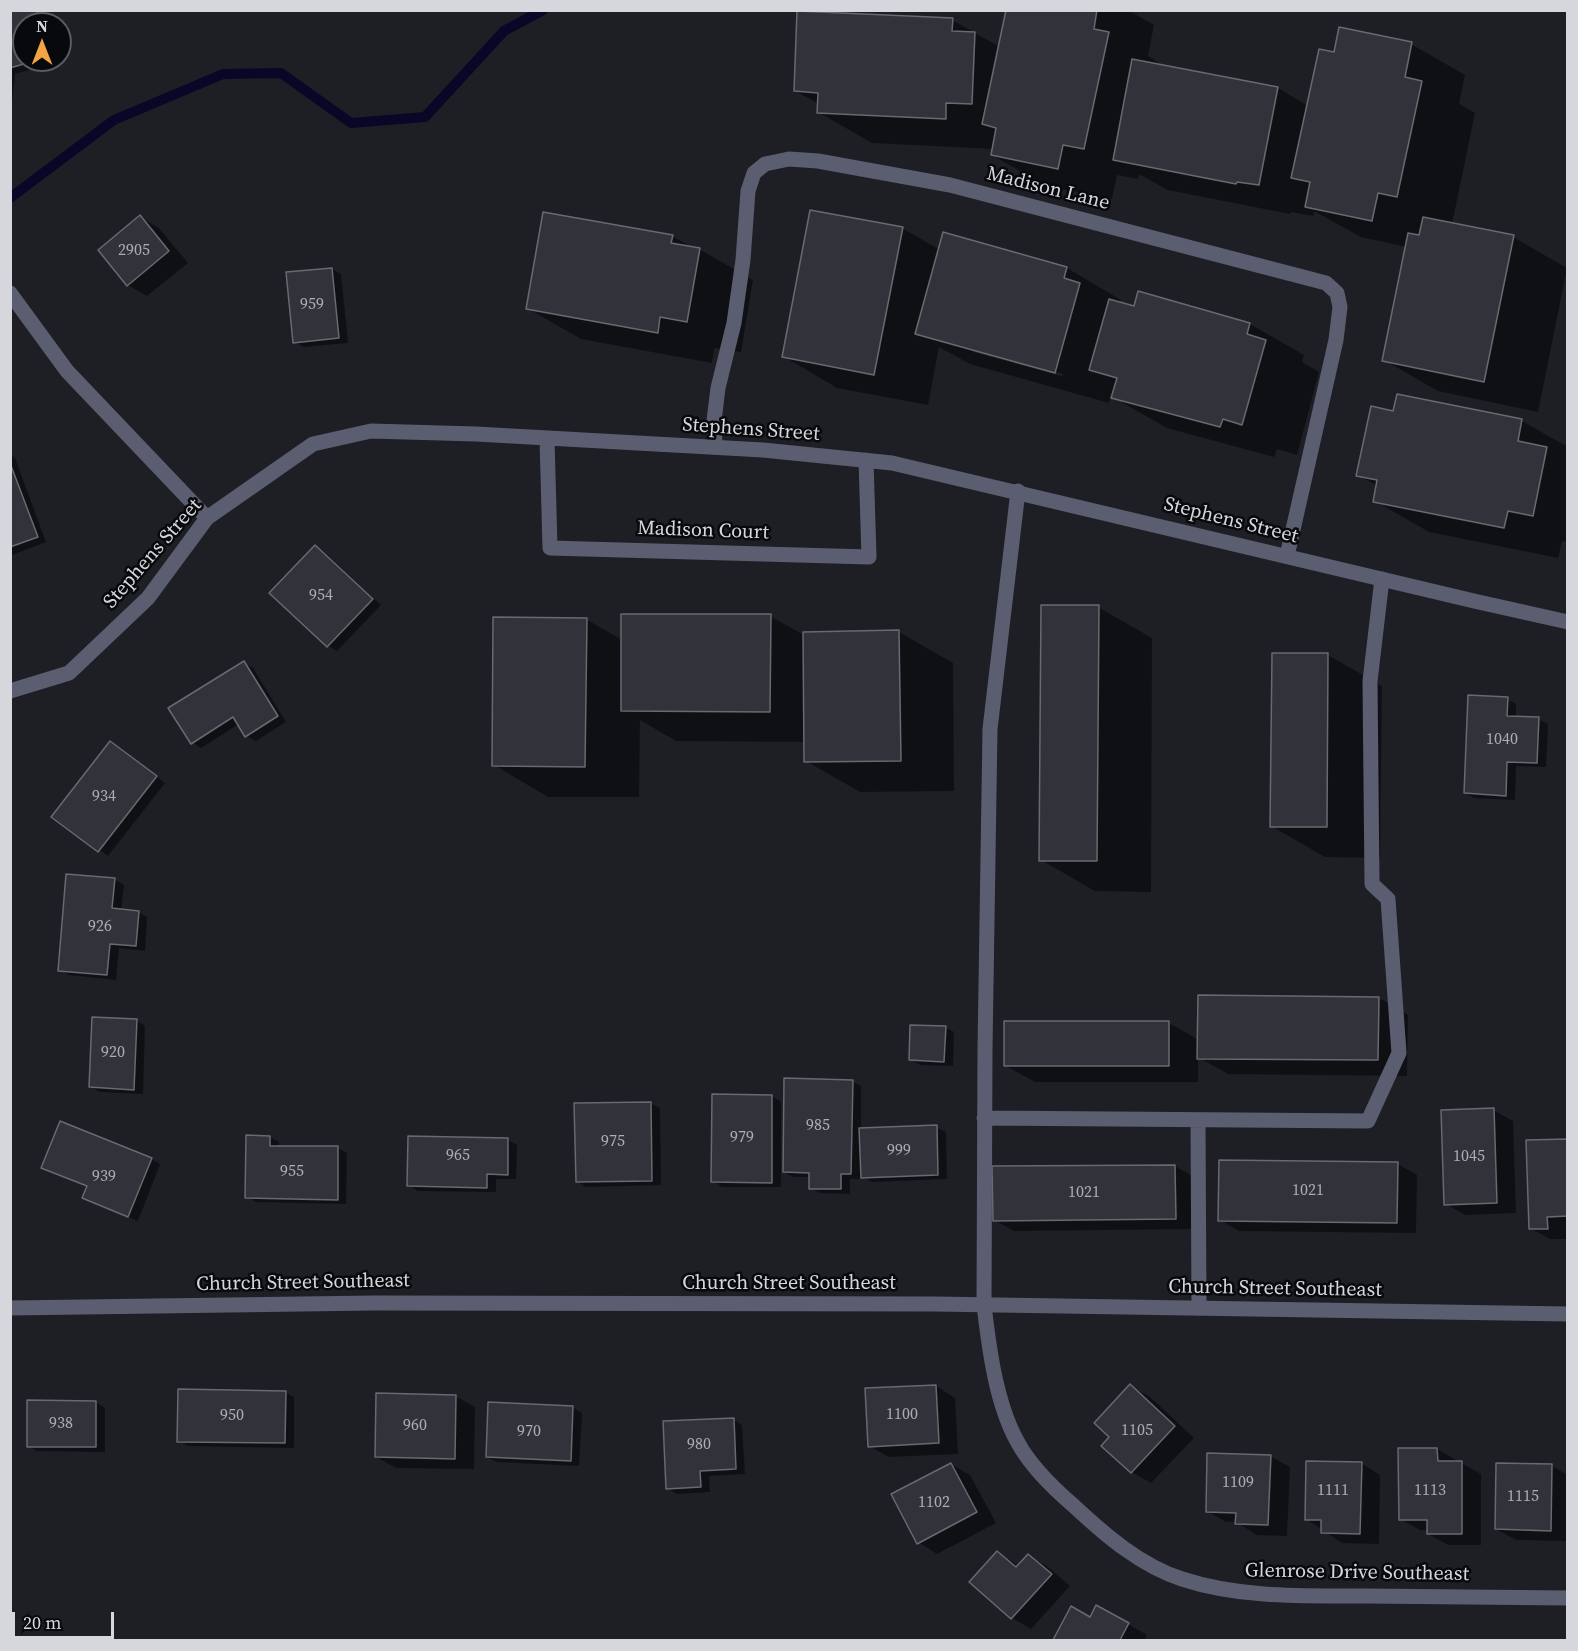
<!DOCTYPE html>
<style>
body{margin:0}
#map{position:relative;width:1578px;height:1651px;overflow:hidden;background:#1d1f25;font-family:"Source Serif 4",serif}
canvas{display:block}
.frame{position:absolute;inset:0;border:12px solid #d6d7dc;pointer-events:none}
.north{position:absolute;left:12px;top:12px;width:60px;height:60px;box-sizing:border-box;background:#08090c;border:2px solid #5a5b5f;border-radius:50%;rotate:0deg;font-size:16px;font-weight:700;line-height:24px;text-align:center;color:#d6d7dc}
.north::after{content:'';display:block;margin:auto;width:21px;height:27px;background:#f3a443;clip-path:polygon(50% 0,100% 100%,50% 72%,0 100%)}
.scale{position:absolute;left:12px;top:1612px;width:102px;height:27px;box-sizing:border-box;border:3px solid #d6d7dc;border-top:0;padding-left:8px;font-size:18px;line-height:21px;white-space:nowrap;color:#d6d7dc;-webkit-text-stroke:4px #08090c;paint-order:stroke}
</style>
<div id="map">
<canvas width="1578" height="1651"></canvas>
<div class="frame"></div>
<div class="north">N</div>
<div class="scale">20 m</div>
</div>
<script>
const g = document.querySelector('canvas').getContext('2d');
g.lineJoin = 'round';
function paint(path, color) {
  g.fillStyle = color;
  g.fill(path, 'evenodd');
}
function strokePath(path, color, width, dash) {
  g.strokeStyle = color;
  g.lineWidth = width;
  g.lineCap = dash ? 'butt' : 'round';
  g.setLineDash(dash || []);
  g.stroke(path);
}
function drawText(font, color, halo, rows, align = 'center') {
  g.font = font + ' "Source Serif 4",serif';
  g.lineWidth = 5;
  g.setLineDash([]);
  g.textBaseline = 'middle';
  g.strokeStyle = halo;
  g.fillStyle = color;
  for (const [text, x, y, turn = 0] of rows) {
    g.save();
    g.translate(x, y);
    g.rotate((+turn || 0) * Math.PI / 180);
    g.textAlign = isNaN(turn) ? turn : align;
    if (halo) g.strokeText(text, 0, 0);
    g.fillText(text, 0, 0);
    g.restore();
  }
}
paint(new Path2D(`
 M10,10H41L47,14L46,24H24V60H43V66L15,74L12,103L10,102Z
 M1007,10H1128L1154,25L1148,56L1162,65V66L1278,88L1308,106L1335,54L1411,44L1465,75L1459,104L1475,113L1452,224L1513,237L1567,268L1538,412L1438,391L1384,360L1407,247L1361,237L1314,211L1313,216L1291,212L1290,214L1168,190L1139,174L1138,179L1117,175L1112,199L1046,186L992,155L994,149L872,143L818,112L819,104L795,91L952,20L1000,47Z
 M140,217L159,228L188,263L147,296L128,285Z
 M902,228L940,250L1067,268L1121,300L1119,303L1135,307L1139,293L1250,324L1304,355L1302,362L1319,372L1297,455L1277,449L1274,457L1167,428L1111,396L1109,403L970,364L939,347L928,405L837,388L783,356ZM973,348L1063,374L1062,376L973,352Z
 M672,236L693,248L699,249L753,280L741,352L714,348L712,363L581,339L527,308Z
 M332,269L341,274L348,343L304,347L295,342Z
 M1398,396L1522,421L1568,447V542L1562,541L1558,558L1429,532L1375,501L1377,486L1358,475L1394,413Z
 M10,455L15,458L46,542L12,555Z
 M315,547L324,552L381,605L337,651L328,646Z
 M1098,607L1152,638L1151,892L1095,891L1041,860Z
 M770,616L804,635L899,632L953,663L954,791L860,792L806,761V742L676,741L640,720L639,797H548L494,765L586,619L622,640Z
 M1273,654L1328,655L1382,686L1380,858L1325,857L1271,826Z
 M244,663L253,668L286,722L256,741L246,736L239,724L201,748L192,742Z
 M1507,699L1516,704V718L1538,719L1548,724L1546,767L1516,766L1515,800L1474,798L1465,793Z
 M111,743L165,783L108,856L53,817Z
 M114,879L124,885L121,911L138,912L147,917L145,951L119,948L116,980L69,975L60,970Z
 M1379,998L1408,1015L1407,1076L1228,1074L1198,1057V1082H1035L1006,1066L1169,1023L1199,1040Z
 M136,1020L145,1026L143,1094L100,1092L91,1087Z
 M945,1027L954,1032L953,1066L920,1065L910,1059Z
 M852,1081L861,1086V1129L936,1127L946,1132L947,1179L872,1182L860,1175V1179H850V1194L820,1193L811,1188V1177H793L784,1172Z
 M772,1096L781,1102V1187H722L713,1181Z
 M650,1103L660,1108L661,1185L586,1187L577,1181Z
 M1493,1110L1513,1121L1516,1213L1465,1215L1446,1204Z
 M248,1137H270L279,1142V1147L338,1148L347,1153L346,1204L256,1202L247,1197Z
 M508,1140L517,1145L516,1179H496V1192L418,1191L409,1185Z
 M1568,1140L1567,1239H1550L1530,1228Z
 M151,1159L160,1164L138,1221L93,1203L84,1198L88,1187L43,1167Z
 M1398,1164L1417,1175L1416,1233L1239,1231L1220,1220Z
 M1175,1166L1194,1177L1195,1229L1014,1231L994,1220Z
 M936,1386L955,1398L958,1454L889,1457L869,1446Z
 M1130,1386L1150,1397L1194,1438L1151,1483L1132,1472Z
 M285,1392L294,1397V1448L188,1446L179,1441Z
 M455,1396L475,1407L474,1469L396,1468L376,1457Z
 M96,1402L105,1408V1452L37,1451L28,1446Z
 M572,1407L582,1413L579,1466L497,1462L487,1457Z
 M733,1419L742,1425L745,1474L709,1476L710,1492L677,1494L667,1488Z
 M1437,1449L1456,1460V1463H1461L1481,1474V1545H1448L1428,1534V1530H1420L1400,1519Z
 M1270,1456L1290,1467L1287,1536L1256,1535L1237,1522H1226L1207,1511Z
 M1361,1463L1380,1475L1379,1544L1342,1543L1306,1519Z
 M951,1464L970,1475L996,1523L937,1554L918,1542Z
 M1552,1466L1568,1475V1541L1516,1540L1496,1529Z
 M998,1553L1019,1566L1029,1556L1048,1567L1070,1586L1031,1629L1012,1618L971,1582Z
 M1072,1608L1091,1619L1128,1624L1147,1635L1145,1640H1055Z`), '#0007');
strokePath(new Path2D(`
 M10,198L114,120L223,74L281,73L351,123L425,117L504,31L543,10`), '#080728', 10);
const building = new Path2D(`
 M10,10H38L37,24H24V60L34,61L10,68Z
 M1006,10H1097L1094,29L1109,32L1084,149L1063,145L1058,169L991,155L996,128L982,124Z
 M797,11L953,18L952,31L975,32L972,104L946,103V119L817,113L818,93L794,91Z
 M1339,27L1412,42L1405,77L1422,81L1397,197L1378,193L1372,221L1305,207L1310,182L1291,178L1319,49L1334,52Z
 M1132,59L1278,87L1259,185L1237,182L1236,184L1113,160Z
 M810,210L903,227L874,375L782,357Z
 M543,212L673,235L671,243L700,248L687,322L660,317L658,333L526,309Z
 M140,215L169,251L127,286L98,250Z
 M1423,217L1514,235L1484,382L1382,361L1408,233L1419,235Z
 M943,232L1067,267L1064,278L1080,283L1055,373L915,334Z
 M332,268L339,338L293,343L286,272Z
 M1138,291L1250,323L1247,334L1266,340L1242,425L1223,419L1220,427L1111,398L1117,378L1089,370L1109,299L1134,306Z
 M1397,394L1522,419L1518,441L1547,447L1533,516L1508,511L1504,528L1373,502L1377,480L1356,476L1371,406L1393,411Z
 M10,463L38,537L10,547Z
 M315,545L373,599L327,647L269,593Z
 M1041,605H1099L1097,861H1039Z
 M621,614H771L770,712L621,711Z
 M493,617L587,618L585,767L492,766Z
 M899,630L901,761L804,762L803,632Z
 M1272,653H1328L1327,827H1270Z
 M244,661L278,716L245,737L233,717L191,744L168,708Z
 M1468,695L1508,697L1507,716L1539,717L1537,763L1507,762L1506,796L1464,793Z
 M110,741L157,776L98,852L51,817Z
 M66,874L115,878L112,908L139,911L136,946L110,944L107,975L58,971Z
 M1198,995L1379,997L1378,1060L1197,1059Z
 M92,1017L137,1019L134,1090L89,1087Z
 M1004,1021H1169V1066H1004Z
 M910,1025L946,1026L944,1062L909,1060Z
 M784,1078L853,1080L851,1174H841V1189H809V1173L783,1172Z
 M712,1094L772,1095V1183L711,1182Z
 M651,1102L652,1181L576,1182L574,1103Z
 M1494,1108L1497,1203L1444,1205L1441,1110Z
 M60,1121L152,1158L128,1217L82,1198L87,1186L41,1168Z
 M937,1125L938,1175L861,1178L859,1128Z
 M246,1135L270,1136V1146H338V1200L245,1198Z
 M408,1136L508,1138V1175L487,1174V1188L407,1186Z
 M1568,1139V1216L1547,1217L1548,1229H1529L1526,1140Z
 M1219,1160L1398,1162L1397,1223L1218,1221Z
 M1175,1165L1176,1219L993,1221L992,1166Z
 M1130,1384L1175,1426L1131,1473L1101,1446L1109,1437L1094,1423Z
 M936,1385L939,1443L868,1447L865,1388Z
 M178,1389L286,1391L285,1443L177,1442Z
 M376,1393L456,1395L455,1459L375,1457Z
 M27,1400L96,1401V1447H27Z
 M488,1402L573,1406L571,1461L486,1457Z
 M734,1418L736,1469L700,1471L701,1487L666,1489L663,1421Z
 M1398,1448H1437L1438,1461H1462V1534H1427V1520H1399Z
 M1207,1453L1271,1455L1268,1525L1235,1524L1236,1513L1206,1512Z
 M1306,1461L1362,1462L1360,1534L1321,1533V1520H1305Z
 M951,1463L977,1512L917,1544L891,1494Z
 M1496,1463L1552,1464L1551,1531L1495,1529Z
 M997,1551L1016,1567L1028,1554L1052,1574L1011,1619L969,1582Z
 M1096,1605L1129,1623L1120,1640H1053L1071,1606L1090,1617Z`);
paint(building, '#32333a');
strokePath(building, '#686971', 1.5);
strokePath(new Path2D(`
 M984,1118L1368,1121L1399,1053L1388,899L1372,884L1370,681L1382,579
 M1198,1120L1199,1308
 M984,1305L985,1049L990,729L1018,491`), '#5b5e70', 15);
strokePath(new Path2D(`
 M10,293L67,371L207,518
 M547,438L550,548L869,557L866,460
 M715,447L714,421L718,388L734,323L743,260L748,191L754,173L765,164L789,159L818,161L950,185L1326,283L1337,293L1340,307L1336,340L1287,556
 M10,691L69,673L148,598L207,518L313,444L371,431L476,434L763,450L892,463L1474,601L1568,622
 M984,1305C989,1348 996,1403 1017,1441C1030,1466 1053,1488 1074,1506C1105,1535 1141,1566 1182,1579C1240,1598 1303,1596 1363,1596C1431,1597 1499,1597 1568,1598`), '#5b5e70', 15);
strokePath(new Path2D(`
 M10,1308L374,1303L935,1304L1568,1314`), '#5b5e70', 15);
drawText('16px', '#adaeb4', null, [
 ["2905",134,251],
 ["959",312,305],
 ["954",321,596],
 ["1040",1502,740],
 ["934",104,797],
 ["926",100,927],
 ["920",113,1053],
 ["985",818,1126],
 ["979",742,1138],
 ["975",613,1142],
 ["999",899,1151],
 ["965",458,1156],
 ["1045",1469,1157],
 ["955",292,1172],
 ["939",104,1177],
 ["1021",1308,1191],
 ["1021",1084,1193],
 ["1100",902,1415],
 ["950",232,1416],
 ["938",61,1424],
 ["960",415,1426],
 ["1105",1137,1431],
 ["970",529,1432],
 ["980",699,1445],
 ["1109",1238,1483],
 ["1111",1333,1491],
 ["1113",1430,1491],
 ["1115",1523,1497],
 ["1102",934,1503]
]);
drawText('20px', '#d6d7dc', '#08090c', [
 ["Madison Lane",1048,189,14],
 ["Stephens Street",751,430,4],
 ["Stephens Street",1231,521,14],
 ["Madison Court",703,531,2],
 ["Stephens Street",153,554,-49],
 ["Church Street Southeast",303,1283,-1],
 ["Church Street Southeast",789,1284],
 ["Church Street Southeast",1275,1289,1],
 ["Glenrose Drive Southeast",1357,1573,1]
]);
</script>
